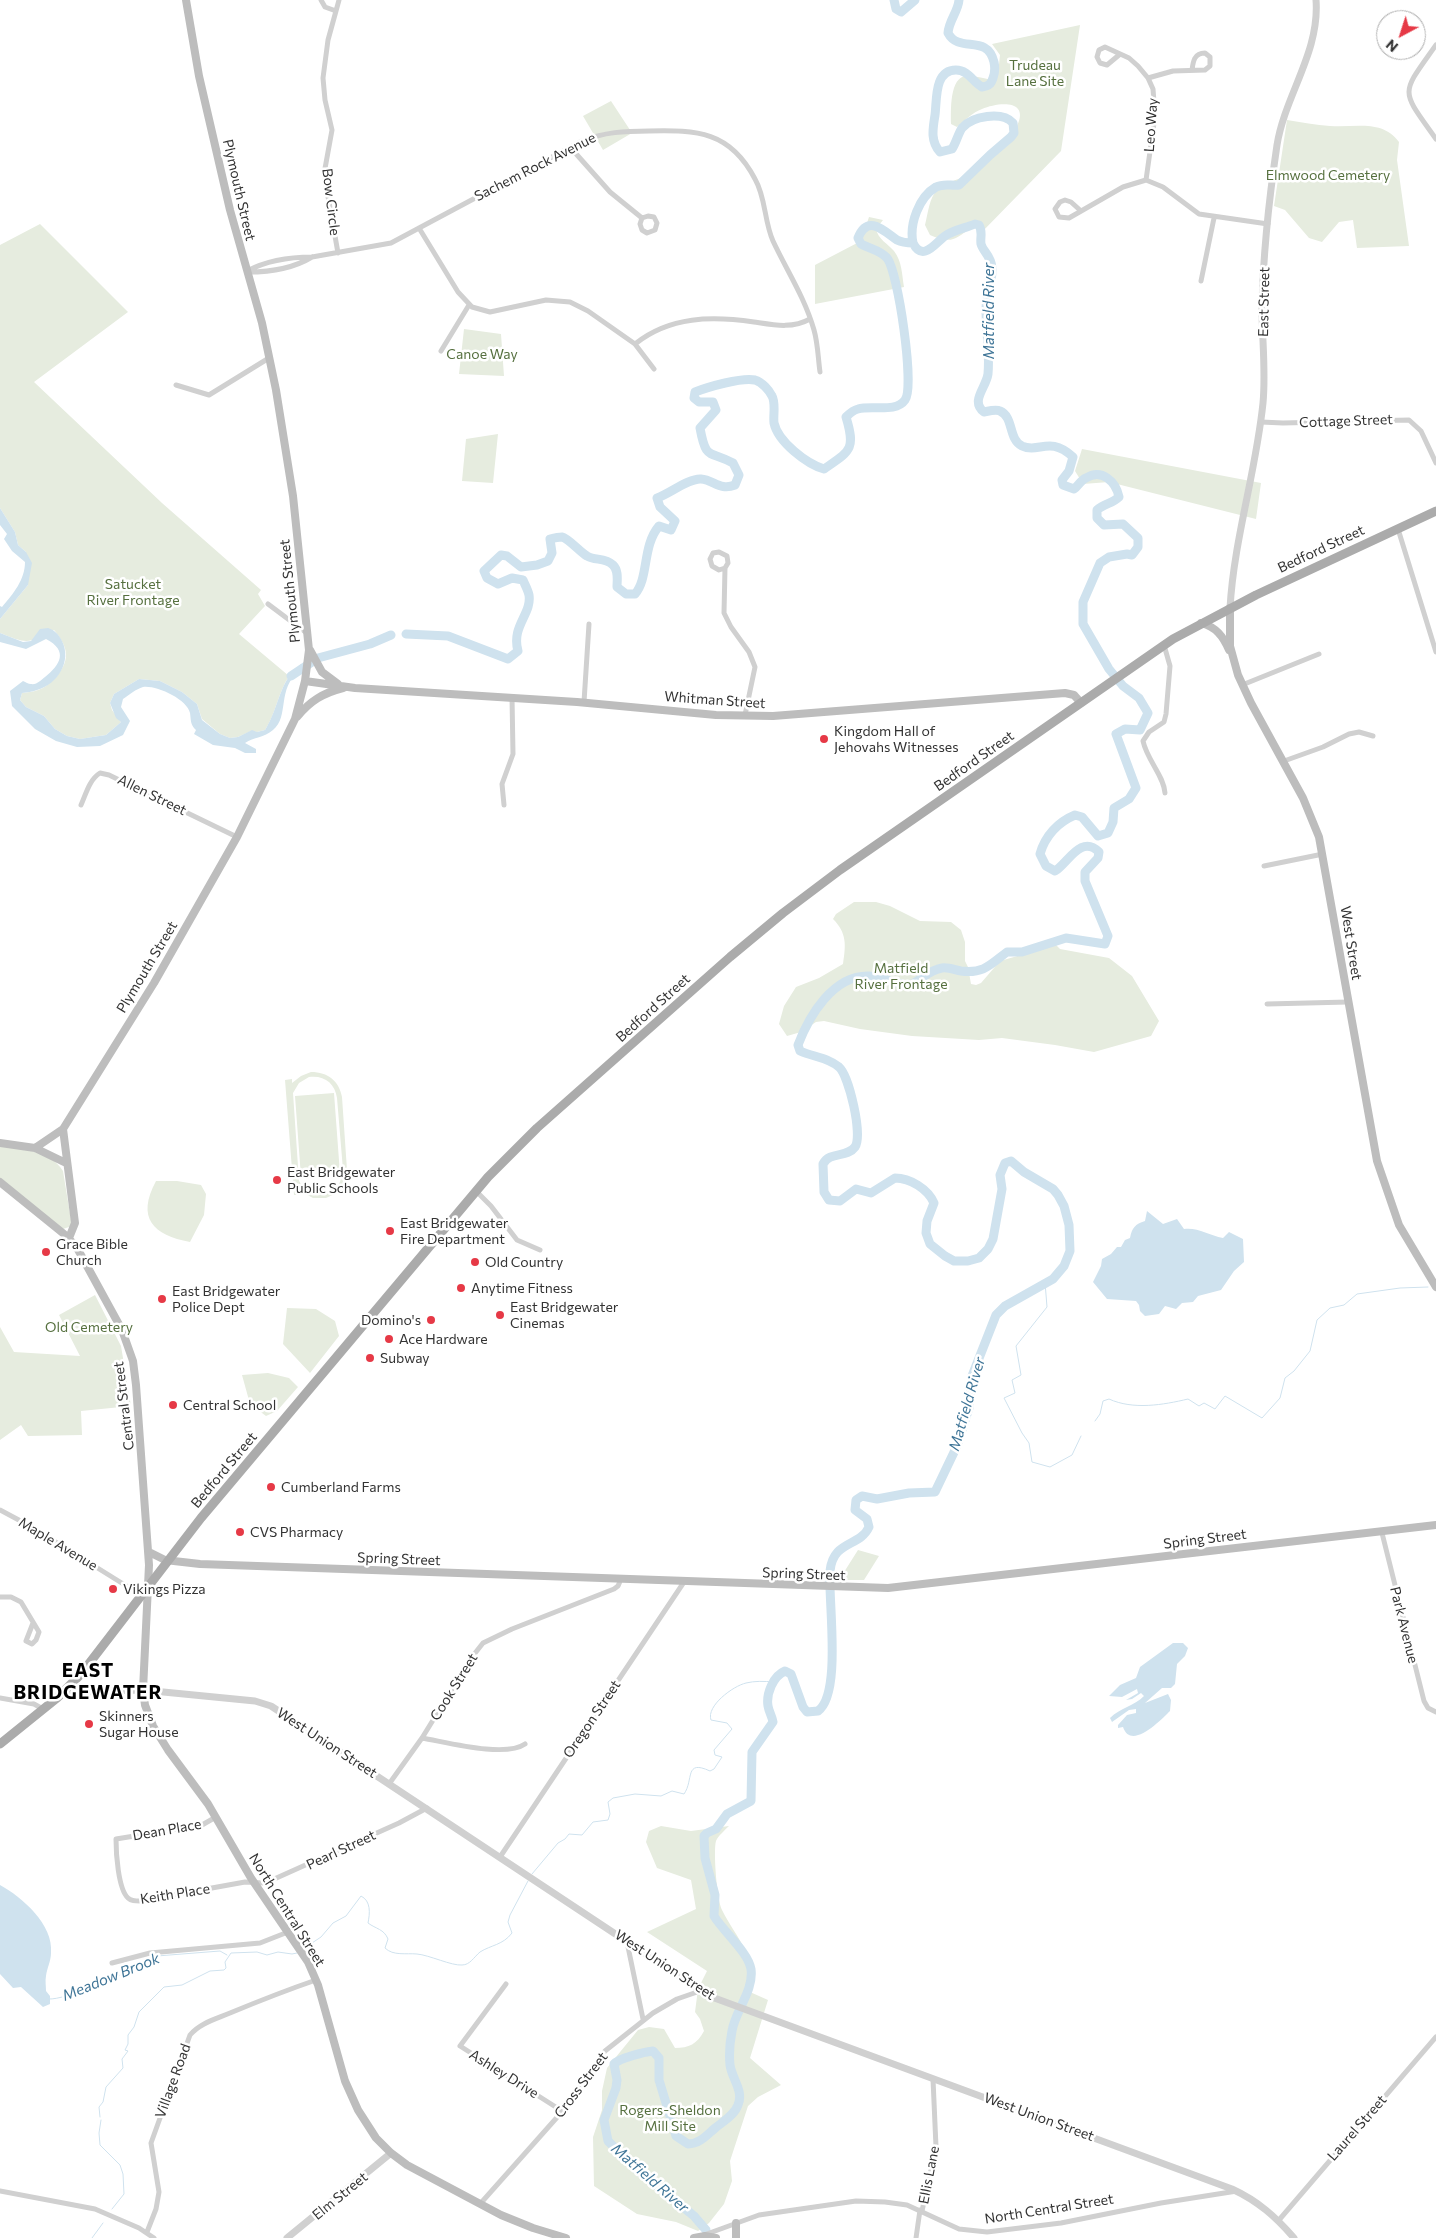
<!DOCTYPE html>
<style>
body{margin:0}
#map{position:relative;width:1436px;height:2238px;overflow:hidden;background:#fff;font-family:Commissioner,sans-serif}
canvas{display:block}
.north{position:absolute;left:1376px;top:10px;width:50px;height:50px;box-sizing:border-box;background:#fff;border:1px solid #adadad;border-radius:50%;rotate:220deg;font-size:14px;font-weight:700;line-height:20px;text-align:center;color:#333}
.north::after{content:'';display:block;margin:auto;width:18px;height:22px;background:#e63946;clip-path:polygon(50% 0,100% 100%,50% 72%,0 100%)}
</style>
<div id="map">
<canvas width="1436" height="2238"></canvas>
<div class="north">N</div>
</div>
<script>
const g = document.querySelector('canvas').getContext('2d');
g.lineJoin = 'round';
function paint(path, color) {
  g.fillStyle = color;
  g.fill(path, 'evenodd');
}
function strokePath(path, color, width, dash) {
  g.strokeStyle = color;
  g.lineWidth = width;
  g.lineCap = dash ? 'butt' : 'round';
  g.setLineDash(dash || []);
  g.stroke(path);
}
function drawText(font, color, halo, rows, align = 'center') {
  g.font = font + ' Commissioner,sans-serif';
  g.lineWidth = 5;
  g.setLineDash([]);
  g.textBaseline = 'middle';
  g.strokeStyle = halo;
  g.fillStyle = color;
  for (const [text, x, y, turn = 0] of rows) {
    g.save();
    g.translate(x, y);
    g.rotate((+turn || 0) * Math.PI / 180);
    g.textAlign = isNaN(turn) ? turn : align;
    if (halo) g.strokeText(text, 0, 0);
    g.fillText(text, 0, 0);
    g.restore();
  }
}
paint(new Path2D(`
 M1080,25L1061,151L981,233L977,228L972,227C954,240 952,244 930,235L925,225C928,214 929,197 938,189C945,183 957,180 965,176C986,165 1007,148 1017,126C1030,99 998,102 982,109C973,112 964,121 957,127L951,124C951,112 949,76 967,76C975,76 984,78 991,80L998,74L1000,55L992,44Z
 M611,101L632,133L603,150L583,116Z
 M1287,120C1301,122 1316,125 1330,126C1355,128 1382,119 1399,142L1397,160L1409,246L1357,248L1353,220L1339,222L1322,242L1309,238L1285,210L1274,206Z
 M869,217L883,220L876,229C878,239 888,244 894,251C902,261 902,275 904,287L815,304V265L861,241Z
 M40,224L128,312L34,382L162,503L261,590L258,594L265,606L239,634L289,676C278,693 276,713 265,730L257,732L251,731L238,737L230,738L220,734L202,719L197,704L182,692L160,681L139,679L114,694L110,703L112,710L121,722L106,735L80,739L67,736L55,729L44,716L26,707L20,700L22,693C27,692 33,692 38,690C44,688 49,684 54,679C71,661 69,648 54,630C27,644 28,644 0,633V619L28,585L26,552L18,545L15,532L0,508V245Z
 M464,329L501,334L504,376L459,374Z
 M498,434L493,483L462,481L466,439Z
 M1082,449L1261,483L1256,519L1109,482L1083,484L1075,471Z
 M854,902H876L890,906L920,921L951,922L961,930L965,942V961L968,967L971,984L976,985L981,983L1000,961L1056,945L1060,949L1109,958L1132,976L1159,1021L1151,1036L1094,1052L1055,1045L1002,1038L979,1040L912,1036L860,1029L824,1021L816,1022L801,1032L787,1036L779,1024L784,1006L796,987L819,978L843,964C846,945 847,933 833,919L836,914Z
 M311,1072C328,1072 339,1081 342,1097L347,1170L345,1182L337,1193L326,1198H313L300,1191V1195H294L285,1080L292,1079V1083L301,1076ZM309,1077C324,1075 335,1083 337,1098L343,1170L340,1182L336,1188C323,1198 307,1195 299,1181L293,1093L299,1083Z
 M334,1093L340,1174L301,1177L295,1096Z
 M0,1146C22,1149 50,1150 63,1171L72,1226L63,1229L0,1179Z
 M156,1181H177L201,1185L206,1194L204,1215L190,1242C153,1235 136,1218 156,1181Z
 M95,1295L121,1346L131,1406L81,1411L82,1435L28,1436L21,1425L0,1440V1327L14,1352L80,1356L59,1315Z
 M287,1308L316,1309L335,1321L339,1336L310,1373L283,1344Z
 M268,1373L289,1378L298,1387L277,1411L266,1416L250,1404L242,1375Z
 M858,1550L879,1556L864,1580H839Z
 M661,1826L691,1831L729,1826C725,1830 718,1836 716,1841C713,1851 717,1901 722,1910C737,1940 757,1955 750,1992L768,2000L750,2058L781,2085L758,2097L748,2106L730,2161L732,2181L724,2204L709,2223L698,2231L676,2222L637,2214L594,2186L593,2137L602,2110V2091L607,2068L638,2030L649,2027L664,2029L675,2048C689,2048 697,2044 704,2031L700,2019L695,2012L698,1989L707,1971L647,1932L696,1909L691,1880L657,1868L646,1842L649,1831Z`), '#e6ecdf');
paint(new Path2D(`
 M0,508L15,532L18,545L26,552L32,563L28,585L0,619V606L2,607C13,594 25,580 25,562L12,551L4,539L7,534L0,525Z
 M48,628C55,630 59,635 62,641C72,661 58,684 37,690C32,692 27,692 22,693L20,700L26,707L44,716L55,729L67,736L80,739L106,735L121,722L116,718L110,703L114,694L139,679L160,681L182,692L197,704L202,720L220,734L230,738L238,737L252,730L257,732L265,730C279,708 279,680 301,664L300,670C276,689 290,716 273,730C264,738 254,737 245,743L256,749V753H245L235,748L213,745L194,734L196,730C190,725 191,719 190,713C187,699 156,685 143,687C136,689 129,695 123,699L121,707L130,721L123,735L100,746L77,747L56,741L35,729L12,706L10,691L23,681C26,682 28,684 31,684C37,685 41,680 45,677C60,665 69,651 46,639L26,649L0,642V633L23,642L31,641L40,629Z
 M1147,1211L1163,1224L1177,1219L1184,1229C1197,1227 1209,1235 1223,1238L1229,1232L1243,1239L1244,1262L1234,1271L1221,1290L1198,1296L1193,1302L1182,1303L1176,1309L1165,1306L1159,1314L1145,1316L1140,1311L1139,1305L1136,1301L1107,1299L1093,1282L1101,1266L1102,1259L1111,1254L1117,1247H1121L1125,1240L1130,1238C1132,1228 1135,1224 1145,1221Z
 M1173,1643H1183L1188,1648L1185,1656L1177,1664L1175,1684L1171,1688H1162L1145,1703L1168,1694L1171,1700L1170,1711C1161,1720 1131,1751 1123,1727L1118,1728V1725L1127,1715L1136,1713V1709L1129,1710L1112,1722L1110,1718C1120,1708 1134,1706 1144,1696L1141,1693L1132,1699L1126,1700L1138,1693L1137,1689L1122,1697L1109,1696L1120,1685L1136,1678L1140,1667Z
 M0,1885C22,1897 54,1925 51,1953C51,1961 47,1968 46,1976C45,1981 46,1986 46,1991L50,1996V2004L43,2007L21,1987L13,1988L0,1974Z`), '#cfe2ee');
strokePath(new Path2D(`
 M1045,1282L1047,1307L1016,1346L1021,1375L1012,1380L1015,1393L1004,1398L1022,1433L1029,1443L1032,1462L1050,1467L1072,1455L1081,1436
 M1095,1421L1100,1414L1103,1401L1109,1399C1133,1410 1163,1405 1188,1399L1199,1406L1204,1403L1215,1409L1225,1396L1262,1418L1280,1398L1285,1378L1294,1371L1310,1351L1317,1320L1330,1308L1344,1305L1357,1294L1400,1288L1428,1287
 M532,1874L558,1843L565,1839L569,1834L582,1835L593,1822L608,1820L610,1814L608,1802L613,1798L635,1794L661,1796L672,1791L684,1794C694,1780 684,1759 710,1771L714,1769L722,1757L715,1755L714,1750L732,1729L727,1723L711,1720C706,1706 733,1686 746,1683C754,1681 764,1681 773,1682
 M303,1949L321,1937L333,1923L346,1916L361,1896C371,1901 370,1913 368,1923C376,1929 384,1929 388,1939L385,1948C393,1956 406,1953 417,1954C429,1955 452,1966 462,1965C470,1965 474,1957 480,1952C491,1945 503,1945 512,1933L508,1922L510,1915L528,1881
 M49,1999C65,2000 117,1977 133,1969C142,1964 147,1959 157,1956L220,1951L227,1955
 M100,2117L99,2107L103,2102L106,2087L123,2068L122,2059L128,2051L125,2050L128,2044V2035L134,2027L139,2012L164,1987L182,1985L210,1971L224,1970L226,1968L225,1962L231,1953L257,1952L267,1955L278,1952L292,1954L297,1953
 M101,2120L99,2133L100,2145L120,2165L123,2174L124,2194L112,2209
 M92,2238L103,2223`), '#cfe2ee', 1);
strokePath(new Path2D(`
 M894,0L896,9L901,12L915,0
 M406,634L448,636L508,659L518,651C511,626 532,614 529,595C528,590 525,585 523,580L512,578L498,584L487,578L484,571L501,555L507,556L521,567L537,565L548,561L552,553L550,539C554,538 559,537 562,537C568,538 580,552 587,556C595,561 605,557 613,565C619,571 617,580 617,587L626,594H635C649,578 642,546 659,526L671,530L675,521L660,507L657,498C669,494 689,478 701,479C714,480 720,491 735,485L739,475L733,463C709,450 706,461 700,428L716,410L713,402H699L694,398L695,392C708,387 742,377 755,380C762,382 769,390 772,396C776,403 773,415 774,423C778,442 807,464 824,469C850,451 856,450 846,417C849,414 854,410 858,409C872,405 896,413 905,400C915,387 898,271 887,258C880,250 870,249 861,244L858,238C868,213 885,232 897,240C903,243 907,243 913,243
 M291,676L318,658L370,644L391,635
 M706,2230L694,2216L635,2168L608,2141L604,2120L616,2088L617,2080L614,2064C619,2058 645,2052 653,2051L659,2058V2080L676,2136L688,2144C699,2144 706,2136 714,2129C722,2122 734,2116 738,2105C744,2091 732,2079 730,2065C729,2055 730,2041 732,2031C735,2011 754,1991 751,1969C748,1952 723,1931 714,1916L715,1895L705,1858L704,1836L707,1833L716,1829L727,1814L751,1801L752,1752L773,1722C772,1716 769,1712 768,1706C766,1694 773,1676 785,1671L791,1674L803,1707L807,1712L818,1711C842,1694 828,1601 830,1571C833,1540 860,1547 869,1527L867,1519L855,1510L856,1500L862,1496L877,1499L909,1493L935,1492L957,1446L969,1408L972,1376L996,1315L1005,1306L1053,1279L1064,1266L1070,1251L1069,1225L1064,1206L1058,1195L1053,1189L1024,1172L1011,1161L1005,1163L1000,1175L1002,1189L993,1239L988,1249L979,1258L968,1261H954L945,1256L930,1244L926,1233L927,1221L934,1203C928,1189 910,1178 895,1178L871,1193L856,1189L840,1201L829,1200L824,1192L823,1164C830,1151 847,1158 855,1147C863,1135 849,1076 839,1067C827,1057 813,1057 800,1051L798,1045C809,1016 833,975 869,976C885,977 896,985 910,985C921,980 929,970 942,968C948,967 955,970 961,971C984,974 991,964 1007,952H1022L1066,938L1105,944L1108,936L1085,881V872L1098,858L1099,852C1081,834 1068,863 1055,871L1046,866L1040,854C1045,836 1058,822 1075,815L1082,817L1098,836L1108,833L1113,822L1114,808L1129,799L1136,788L1116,734L1125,729L1140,730L1148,713L1139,698L1123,686L1109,669L1083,624V602L1100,563L1109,557L1127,554L1132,555L1138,547V538L1123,524L1104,525L1097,518V510C1104,504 1113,503 1119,497C1116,482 1102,468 1086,478C1081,480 1078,486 1074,489L1063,485L1062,480L1069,471L1073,457C1049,435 1039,454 1022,446C1008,439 1014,417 1000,411C996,409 989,411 984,412C970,401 986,388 988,374C990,352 986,331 986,309C986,295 993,281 992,268C991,255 983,252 981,244C980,237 983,232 979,225L975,224C966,228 953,230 945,236C936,242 923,263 913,243C909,224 919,197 936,187C944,183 951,186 959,185L990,155L1011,137L1014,133L1013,123C1002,111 972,116 962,128C958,134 956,143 952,149L940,152C930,141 933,128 935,115C937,100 934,70 956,70C968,70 973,82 982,87C989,86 991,84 993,78C995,73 995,67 994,62C987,33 959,54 948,33C949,20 958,12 959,0`), '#cfe2ee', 9);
strokePath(new Path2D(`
 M321,0L325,7L336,11
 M1436,45C1400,96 1400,88 1436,139
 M1119,55L1107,65L1100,63L1097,57L1099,50L1105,47L1129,58L1138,66L1148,78L1153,89L1155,116L1146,180
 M1148,78L1173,71L1205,70L1210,66V57L1205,53C1194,53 1193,62 1192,70
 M570,147L610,192L642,218L640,224L642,230L647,233L655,230L657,223L654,217L648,216L642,218
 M1081,211L1071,202L1065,200L1060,202L1055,209L1059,217L1069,218L1123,187L1146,180L1163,187L1199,214L1268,224
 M419,228L458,292L472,307L490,312L546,300L570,302L588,311L635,344L654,369
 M338,253L324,174L332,130L325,100L323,78L328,40L339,0
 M247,271C266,261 291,257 312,257L391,243L582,141C604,132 625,131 649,131C697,130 730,131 755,179C766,198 764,221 773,241C787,271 805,298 814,330C818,344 818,358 820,372
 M248,272C269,272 294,268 312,257
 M1201,281L1214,218
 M635,344C670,316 712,316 754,322C774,325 792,329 810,319
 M441,351L469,305
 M176,385L209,395L269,358
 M1261,422L1283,423L1409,420L1421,431L1436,463
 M1398,529L1436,652
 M725,568L728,563L727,556L719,552L713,553L710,559L712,566L719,570L725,568L724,613L731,627L749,652L755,667L745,715
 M268,604L308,634
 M1164,645L1170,666L1166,714L1164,722L1149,732L1143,741C1147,760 1164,776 1165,793
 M1242,685L1319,654
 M584,702L589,624
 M1284,761L1323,747L1349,734L1359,732L1373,736
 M81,805C86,794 89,780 100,773L109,775L237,837
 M504,805L502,784L513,754L512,697
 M1264,866L1323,854
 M1267,1004L1348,1002
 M476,1191L491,1206L517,1240L540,1250
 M0,1510L30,1526L141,1595
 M1382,1533L1424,1701L1428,1708L1436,1712
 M0,1597H11L21,1602L39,1632L36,1640L32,1644L26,1641L33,1623
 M0,1698L34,1704L43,1709
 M422,1738C446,1742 505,1758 525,1744
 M389,1784L422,1738L472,1657L483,1643L512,1629L614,1589L618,1586L621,1579
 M216,1817L202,1825L116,1839C116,1852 118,1889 128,1898C131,1901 135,1901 140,1901L245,1882L264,1883L272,1880L399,1823L427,1808
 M500,1857L684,1582
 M627,1942L643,2019
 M112,1963L150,1953L260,1943L288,1932
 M506,1984L460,2046L562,2111
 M0,2191L95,2209L139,2228L154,2238
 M480,2204L560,2114L605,2051L653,2013L677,1999L700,1991
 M922,2211L936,2147L933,2079
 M1279,2220L1436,2037
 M147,2232L156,2209L159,2192L151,2143L190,2035C200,2023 216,2019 230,2013C259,2001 287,1990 316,1980
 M704,2235L759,2215L856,2201L885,2202L907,2205L959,2229L987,2232L1061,2223L1161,2203L1237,2191
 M916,2238L920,2210`), '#d0d0d0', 5);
strokePath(new Path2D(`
 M1230,608C1234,539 1256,472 1263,403C1266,371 1262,339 1262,308C1263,254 1269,199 1277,145C1285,95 1320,52 1316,0
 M73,1683L79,1688L93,1691L143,1690L255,1701L271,1706L709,1996L1232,2189C1258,2201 1276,2217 1294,2238
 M64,1691L77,1694L91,1692
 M287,2238L391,2153`), '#d0d0d0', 7);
strokePath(new Path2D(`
 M1230,608V646L1238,675L1251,703L1303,798L1319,837L1377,1161L1399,1225L1436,1287
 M1201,623C1216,627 1223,636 1229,650
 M310,650L322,672L338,684
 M305,681L355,688L577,702L716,715L773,716L1065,693L1074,695L1081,703
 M297,717C310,701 323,693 343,688
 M0,1143L35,1148L66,1163
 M35,1148L63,1129
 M0,1182L64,1234L76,1246L122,1330L133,1361L136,1385L149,1565L143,1690L145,1705L153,1726L168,1750L208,1804L251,1878L308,1962L318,1985L345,2081L358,2110L376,2138L391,2153L407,2165L501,2215L533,2228L566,2238
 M69,1238L75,1223L63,1129L154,983L237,837L295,719L305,681L309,650L293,496L276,390L262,323L230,210L199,76L186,0
 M149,1552L165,1560L200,1564L888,1588L1436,1525
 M736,2223V2238
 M694,2238L705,2236L716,2238`), '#bdbdbd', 8);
strokePath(new Path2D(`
 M0,1744L57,1698L81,1674L201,1518L488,1177L537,1128L730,957L783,913L840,870L1173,639L1256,595L1436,511`), '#ababab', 9);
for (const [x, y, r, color] of [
 [824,739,5,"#e63946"],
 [277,1180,5,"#e63946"],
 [390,1231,5,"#e63946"],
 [46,1252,5,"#e63946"],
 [475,1262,5,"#e63946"],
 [461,1288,5,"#e63946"],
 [162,1299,5,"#e63946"],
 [500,1315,5,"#e63946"],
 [431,1320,5,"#e63946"],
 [389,1339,5,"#e63946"],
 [370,1358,5,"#e63946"],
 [173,1405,5,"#e63946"],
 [271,1487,5,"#e63946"],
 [240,1532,5,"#e63946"],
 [113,1589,5,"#e63946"],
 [89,1724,5,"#e63946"]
]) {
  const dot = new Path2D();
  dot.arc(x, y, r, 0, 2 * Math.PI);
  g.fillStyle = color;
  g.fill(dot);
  strokePath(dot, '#fff', 2);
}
drawText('14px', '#56703f', '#fff', [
 ["Trudeau",1035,65],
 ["Lane Site",1035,81],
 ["Elmwood Cemetery",1328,175],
 ["Canoe Way",482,354],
 ["Satucket",133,584],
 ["River Frontage",133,600],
 ["Matfield",901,968],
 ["River Frontage",901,984],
 ["Old Cemetery",89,1327],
 ["Rogers-Sheldon",670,2110],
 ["Mill Site",670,2126]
]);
drawText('14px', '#333', '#fff', [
 ["Leo Way",1151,125,-86],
 ["Sachem Rock Avenue",535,167,-27],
 ["Plymouth Street",239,190,77],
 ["Bow Circle",331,202,83],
 ["East Street",1264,302,-89],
 ["Cottage Street",1346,421,-2],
 ["Bedford Street",1321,549,-25],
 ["Plymouth Street",290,591,-96],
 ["Whitman Street",715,700,4],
 ["Bedford Street",974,761,-35],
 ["Allen Street",152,795,26],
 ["West Street",1351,943,81],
 ["Plymouth Street",147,967,-59],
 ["Bedford Street",653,1008,-42],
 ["Central Street",124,1406,-97],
 ["Bedford Street",224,1470,-50],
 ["Spring Street",1205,1539,-7],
 ["Maple Avenue",58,1544,31],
 ["Spring Street",399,1559,2],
 ["Spring Street",804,1574,2],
 ["Park Avenue",1404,1625,76],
 ["Cook Street",454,1687,-58],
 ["Oregon Street",592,1719,-56],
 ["West Union Street",327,1743,33],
 ["Dean Place",167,1830,-10],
 ["Pearl Street",341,1850,-25],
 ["Keith Place",175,1894,-9],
 ["North Central Street",287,1910,58],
 ["West Union Street",665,1965,33],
 ["Ashley Drive",504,2074,32],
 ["Village Road",173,2081,-70],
 ["Cross Street",581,2085,-53],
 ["West Union Street",1039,2117,20],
 ["Laurel Street",1357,2128,-49],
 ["Ellis Lane",929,2175,-79],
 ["Elm Street",340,2196,-39],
 ["North Central Street",1049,2209,-9]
]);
drawText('14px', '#333', '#fff', [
 ["Kingdom Hall of",834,731],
 ["Jehovahs Witnesses",834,747],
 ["East Bridgewater",287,1172],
 ["Public Schools",287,1188],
 ["East Bridgewater",400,1223],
 ["Fire Department",400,1239],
 ["Grace Bible",56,1244],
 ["Church",56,1260],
 ["Old Country",485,1262],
 ["Anytime Fitness",471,1288],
 ["East Bridgewater",172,1291],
 ["Police Dept",172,1307],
 ["East Bridgewater",510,1307],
 ["Cinemas",510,1323],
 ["Domino's",421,1320,"right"],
 ["Ace Hardware",399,1339],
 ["Subway",380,1358],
 ["Central School",183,1405],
 ["Cumberland Farms",281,1487],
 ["CVS Pharmacy",250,1532],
 ["Vikings Pizza",123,1589],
 ["Skinners",99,1716],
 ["Sugar House",99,1732]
], 'left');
drawText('italic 15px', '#3f7597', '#fff', [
 ["Matfield River",989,311,-90],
 ["Matfield River",967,1404,-74],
 ["Meadow Brook",111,1977,-22],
 ["Matfield River",650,2178,41]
]);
g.letterSpacing = '1px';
drawText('bold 19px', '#000', '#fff', [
 ["EAST",88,1671],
 ["BRIDGEWATER",88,1693]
]);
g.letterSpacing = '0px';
</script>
